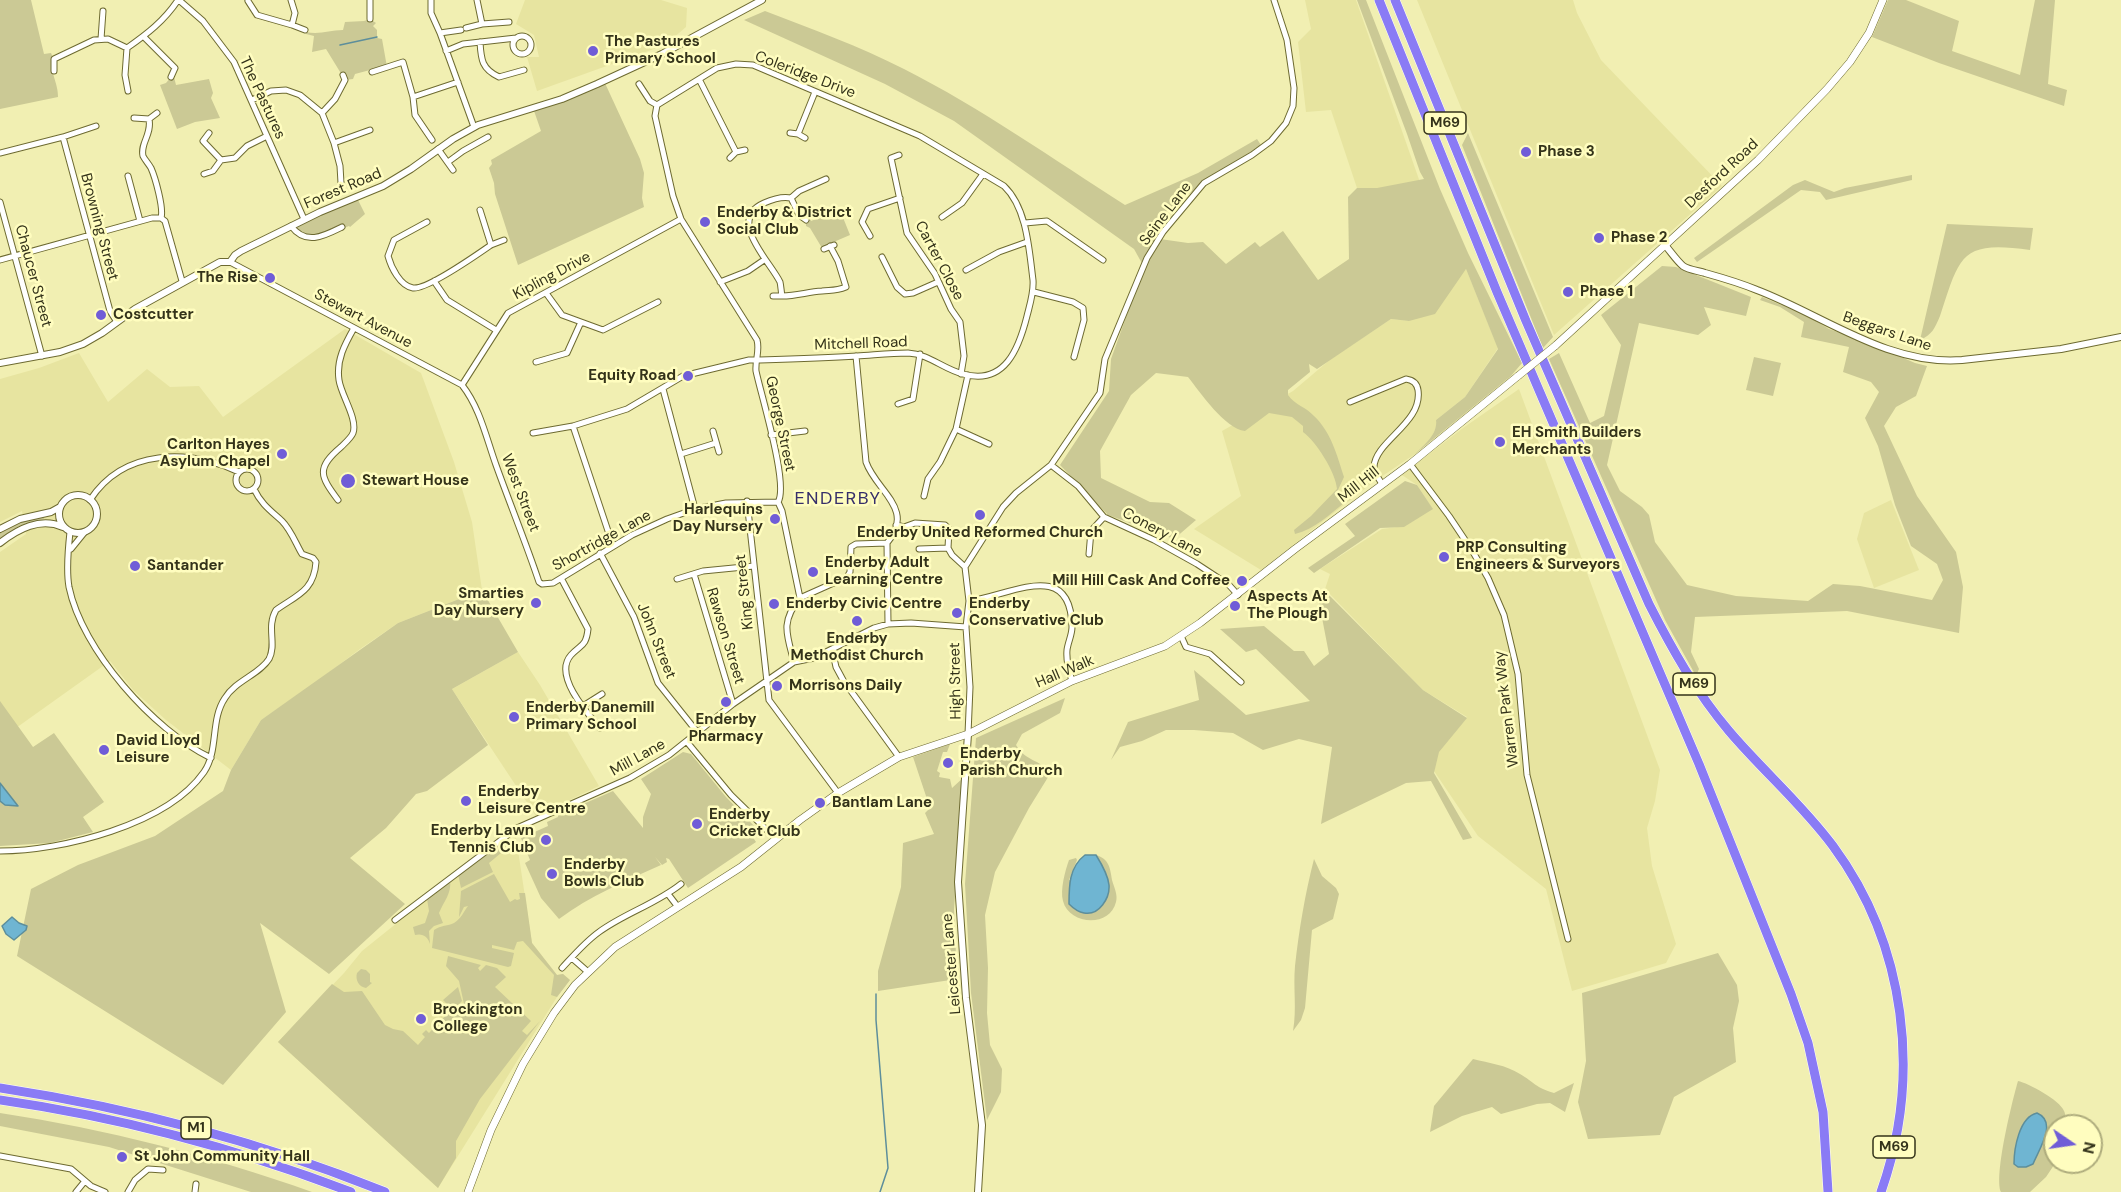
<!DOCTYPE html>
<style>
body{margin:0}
#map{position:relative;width:2121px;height:1192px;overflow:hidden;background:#f1efb2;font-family:"DM Sans",sans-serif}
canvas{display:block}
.north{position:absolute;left:2043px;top:1114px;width:60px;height:60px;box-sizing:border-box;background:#fffdbf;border:2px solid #aeac7d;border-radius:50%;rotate:103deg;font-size:16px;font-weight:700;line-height:24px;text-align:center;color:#34331a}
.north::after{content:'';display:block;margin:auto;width:21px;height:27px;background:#705dd7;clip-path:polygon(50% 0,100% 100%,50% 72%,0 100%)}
</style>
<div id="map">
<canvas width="2121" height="1192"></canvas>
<div class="north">N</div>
</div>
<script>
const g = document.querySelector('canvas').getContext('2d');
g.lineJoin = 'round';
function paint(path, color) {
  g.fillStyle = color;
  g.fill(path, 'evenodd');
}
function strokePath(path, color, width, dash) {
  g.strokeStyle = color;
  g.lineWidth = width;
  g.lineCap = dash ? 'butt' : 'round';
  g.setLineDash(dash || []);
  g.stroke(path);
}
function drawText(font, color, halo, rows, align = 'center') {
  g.font = font + ' "DM Sans",sans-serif';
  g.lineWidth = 5;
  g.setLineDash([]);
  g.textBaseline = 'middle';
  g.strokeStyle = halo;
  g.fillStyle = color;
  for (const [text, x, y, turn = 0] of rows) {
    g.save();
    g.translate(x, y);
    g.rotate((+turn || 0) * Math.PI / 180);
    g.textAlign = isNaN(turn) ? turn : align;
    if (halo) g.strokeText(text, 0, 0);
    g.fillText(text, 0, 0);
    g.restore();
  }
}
paint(new Path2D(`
 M525,0H661L687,8L686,27L665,45L537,91L527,57H539L534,35L516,24Z
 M1305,0H1356L1422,188H1357L1331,110L1306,112L1298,42L1311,29Z
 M1417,0H1573L1577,13L1601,60L1722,186L1554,335Z
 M1466,269L1498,348L1465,397L1436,420L1437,426L1430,440L1415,454L1372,483L1261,570L1194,529L1241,496L1222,431L1293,391L1332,358L1391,319L1409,321Z
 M345,329L421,373L454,462L472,522L482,590L398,623L360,649L315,683L261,720L231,770L166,720L134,691L110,661L16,728L0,705V552L26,534L22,511L0,522V379L39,368L79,353L108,402L147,369L170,387L199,386L223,417Z
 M1519,389L1660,770L1655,801L1647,828L1652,866L1676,944L1666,963L1572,991L1546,889L1478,836L1434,771L1437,752L1467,717L1423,690L1325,589L1330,574L1320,569L1382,529L1405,526L1432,508L1417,485L1402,475L1463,428Z
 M1891,500L1919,570L1874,588L1857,539L1864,513Z
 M518,652L540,685L599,786L536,816L452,689Z
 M516,837L532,943L557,975L563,974L570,980L557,997L438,1188L278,1042L344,973L362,951L458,874L499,845Z`), '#e7e4a0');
paint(new Path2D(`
 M0,0H31L44,54L51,53C56,62 51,69 54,77C56,84 58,89 58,97L0,109Z
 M1357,0H1366L1440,189L1468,253L1522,363L1511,376L1415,454C1424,445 1438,434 1436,420L1465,397L1498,349L1466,269L1435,314L1409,321L1391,319L1317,369L1309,364L1310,372L1288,390V395C1295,405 1306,407 1314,416C1331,432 1337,455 1344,477L1337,492L1345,502C1329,515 1315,529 1295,534L1294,530L1311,516L1337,489C1336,473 1316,441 1303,432V426L1292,417L1269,413L1245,431C1225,429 1200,392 1188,377L1156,373L1131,395L1100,451L1101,478L1150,502L1169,503L1196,520L1174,539L1108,515L1060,465L1109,391L1111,359L1144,267L1134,249L954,121L885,84L744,20L765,11C812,29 859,46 904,69C981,108 1053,159 1125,205L1198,173L1257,139L1261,145L1187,195L1153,222L1160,239L1188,243L1203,242L1226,264L1255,242L1260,247L1283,231L1318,280L1349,259L1348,197L1357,188H1377L1424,179L1420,172L1407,134Z
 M1888,0H1906L1959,21L1952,51L2020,75L2035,0H2055L2048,84L2067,90L2064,106L1939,63L1872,37Z
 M370,19L376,23L373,26L377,30V38L382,39L387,67L372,72L370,70L355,74L353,79L345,80L326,49L312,52L314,36L306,34V32C320,35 329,30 343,30L345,22L364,21Z
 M171,77H174L176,85L209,79L213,93L211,98L220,118L195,122L177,129L160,85L166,83Z
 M604,81L640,159L644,173L642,198L644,207L518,265L495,194L494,183L489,168L492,164L491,160L541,131L533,108Z
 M1468,133L1553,337L1543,348L1462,145Z
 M1912,175V180L1826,200L1820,192L1801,190L1697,262L1694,258L1793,185L1805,180L1834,192L1845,188Z
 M357,198L365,214L350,227L349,226L324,236L304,237L291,226Z
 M840,210L850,235L836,241L834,245L822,248L810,228L806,226V220L810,218L811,221Z
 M1947,224L2033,228L2030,250C1960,240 1960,256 1940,316C1935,328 1932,335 1920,340Z
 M1662,266L1676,267L1751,297L1746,316L1704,307L1711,325L1698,335L1639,323L1607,465L1620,491L1642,507L1649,515L1655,542L1687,585L1736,596L1808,601L1833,584L1860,586L1932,600L1943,580L1937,564L1911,546L1895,505L1878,446L1865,418L1879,392L1871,382L1843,372L1849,347L1801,337L1804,322L1780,307L1760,300L1762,297L1806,315L1829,329L1862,340L1915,363L1927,366L1916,396L1896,407L1884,426L1917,496L1956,552L1963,587L1959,633L1847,611L1695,617L1691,652L1699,669L1696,676L1665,620L1549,359L1559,353L1590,423L1604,416L1621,345L1601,315Z
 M1754,357L1781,363L1773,396L1746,390Z
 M1405,481L1417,485L1433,509L1404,527L1380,528L1314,573L1308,568L1355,536L1345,524Z
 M44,517V519L20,526L0,539V532C13,525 28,518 44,517Z
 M1323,589L1423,690L1467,718L1439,752L1434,773L1472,838L1463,840L1431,781L1406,783L1321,824L1332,747L1299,739L1263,750L1233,733L1194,730H1166L1142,741L1120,747L1111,760L1128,722L1199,700L1194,670L1246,715L1310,701L1256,649L1246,652L1220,629L1264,626L1294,651H1304L1314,666L1329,654L1318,597Z
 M482,590L518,652L452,689L488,745L427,791L416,794L386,828L350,858L405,904L329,974L260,923L286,1012L223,1085L17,956L31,889L78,865L155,836L223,791L231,770L261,720L398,623Z
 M1065,698L1060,713L1022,734L1016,745C1027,763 1038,757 1050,774L1029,808L995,872L985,915L988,968L987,1013L990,1045L1002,1069L1001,1092L987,1120L971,993L965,884L976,738Z
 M0,701L33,747L54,733L104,802L83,817L93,832L50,843L0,846Z
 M950,744L947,752H943L937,771L940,773L939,777L950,779L952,788L964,777L954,909L957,979L878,991V971L901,887L903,843L934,834L925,813L930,808L913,757Z
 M683,752L691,754L726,797L758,830L752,836L756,842L688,888L669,859L666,858L667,862L662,865L655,857L661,865C625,881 590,896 559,919L541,898L525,863L530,860L521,838L548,826L547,822L558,817V815L613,791L643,828V817L651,794L641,779Z
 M498,846L501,853L489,863L493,872L461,888L458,874Z
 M1096,855C1109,859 1110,867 1112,880C1114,887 1118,895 1116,902C1110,928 1069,925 1063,901C1060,890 1065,871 1069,860L1076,858L1077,860L1069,880L1107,876Z
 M1314,859L1322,876L1336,888L1339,894L1333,919L1312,930L1305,1008L1301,1020L1293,1031C1297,1009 1293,988 1295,966C1299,930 1305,894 1314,859Z
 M494,874L510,902L515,899L517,900L520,899L519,893H525L532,943L557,975L563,974L570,980L557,997L551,995L554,975L523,941L517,942L514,950L492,945V948L514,953L511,966L508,967L432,948L434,930C441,925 448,926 454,923C461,919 464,911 468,906L464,907L459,917L461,891Z
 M450,880C452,893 444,901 439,913L443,923L434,926L429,931L430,944C428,937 423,933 415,935L413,927L425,923L429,911L427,899Z
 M1718,953L1737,985L1739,1001L1733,1028L1736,1062L1674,1097L1660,1135L1588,1139L1578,1102L1586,1061L1582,993Z
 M448,956L481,965L478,968L480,971L486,965L497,968L506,977L495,987L531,1021L522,1031L527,1035L540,1021L480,1099L456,1141V1158L438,1188L278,1042L332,984L344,992L362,991L385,1025L393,1029L403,1031L418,1045L425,1037L422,1034L426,1030L429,1033L449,1012L447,1009L449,1006L443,1000L458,987L462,1001L453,1010L454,1014L464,1004L459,981L446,966Z
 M361,969L366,970L370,974V982L372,983L366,988C359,987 355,980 357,973Z
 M1473,1059C1489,1063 1506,1065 1520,1074C1534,1082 1536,1088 1554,1093L1574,1083L1565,1112L1550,1103L1537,1104L1501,1114L1492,1107L1462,1116L1430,1132L1434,1106Z
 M2018,1081C2028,1083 2060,1100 2064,1111C2066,1114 2065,1122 2065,1126H2055L2056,1162L2046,1177L2030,1192H2001C1994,1175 2012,1102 2018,1081Z
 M0,1113C106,1129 211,1156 312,1192H251L109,1147L0,1126Z`), '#cbc995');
const water = new Path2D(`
 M0,783L18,806L5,805L0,801Z
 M1085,855H1096C1101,863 1108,875 1109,885C1110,898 1099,916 1084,913C1078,912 1073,908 1069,904C1069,886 1069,867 1085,855Z
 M12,917L19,923L27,926L26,930L14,940L6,934L2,926Z
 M2037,1113C2058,1122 2039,1149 2033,1164L2026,1167H2018L2014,1164C2014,1149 2019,1117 2037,1113Z`);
paint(water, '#6fb5d2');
strokePath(water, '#5d8e9b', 1.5);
strokePath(new Path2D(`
 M340,45L377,37
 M876,994V1020L888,1168L880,1192`), '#5d8e9b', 1.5);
const minor = new Path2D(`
 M179,0L203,21L234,62L304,219
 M370,0V19
 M431,0V13L440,33L474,127
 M477,0L482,24
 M248,1L257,15L292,25L295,13L291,0
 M292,25L305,30
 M466,28L482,24L509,22
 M440,33L461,30
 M513 45a9 9 0 1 1 18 0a9 9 0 1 1-18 0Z
 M144,37L175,68L171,77
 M101,39L103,11
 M480,42C481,60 482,69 499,77L524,70
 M127,48L125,75L128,91
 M446,51L463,44L516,38
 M54,71V59L94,40L108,39L127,48C147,34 164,21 178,0
 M372,72L403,62L413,97
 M699,79L736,152
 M639,84L650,101L657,105
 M252,100L271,91L286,90L300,95L322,113L334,143L340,166L341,183
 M322,113L335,99L345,80L343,75
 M134,118L149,119L157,113
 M149,119C152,135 140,143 143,156C145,160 148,163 151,168C155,177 164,208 161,218
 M209,133L203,141L221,160
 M790,133L798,134L805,138
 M798,134L815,92
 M63,137L110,311L117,322
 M432,140L415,115L413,97L458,82
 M334,143L370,130
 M438,149L453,170
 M0,153L63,137L96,126
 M899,155L891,158L907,233L935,274L951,309L960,322L964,356L961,374
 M730,158L736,152L745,150
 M448,162L463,151L488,137
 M204,174L213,171L221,160L235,158L247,146L267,136
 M128,176L140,221
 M826,179L799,191L791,198C782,196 773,199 764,203C726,220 770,261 780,282C781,286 781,291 782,296C797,296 807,292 822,291C831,290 836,291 846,287L838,261L830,246
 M791,198L799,215L806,220
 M0,202L42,356
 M942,217L962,203L983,174
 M161,218L165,221L182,281
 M427,222L394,240L388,256C391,267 400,286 413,288C427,290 478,254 491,245L480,210
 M1025,223L1047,221L1103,260
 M291,226C306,246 324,236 342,227
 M870,236L862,222L868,209L900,198
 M491,245L504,240
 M824,249L834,245
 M882,257L897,287L905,294L913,293L938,282
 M0,260L152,218H161
 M230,262L462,385C480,408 486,437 496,465C510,504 526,543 539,582L542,584L553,583L632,535L667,519L695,509L726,503L778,502
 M966,270L999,252L1027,242
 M434,281L447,300L496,330
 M720,282L748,271L764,260
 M1034,292L1073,302L1083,308L1084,320L1074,357
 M546,293L562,315L603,330L658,302
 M773,296H782
 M536,362L567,353L581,322
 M462,385L508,313L681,219
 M663,389L695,509
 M1350,402L1406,379C1413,380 1417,383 1418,390C1423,423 1375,441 1374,467C1374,473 1379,479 1382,484
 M898,404L913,399L920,354
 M573,426L613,546
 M956,429L989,444
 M713,431L719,452
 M533,433L573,426L627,409L683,376L749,360H757C790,359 824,358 857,356C874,355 891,353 908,353C929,354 943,369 963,374C1005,386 1019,348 1027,316C1030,304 1034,292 1033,280C1029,249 1027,208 1004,186L920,136L753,65L736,64L717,68L657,105L655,116L673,196L681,219L757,340C760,351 755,360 756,371C761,395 789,485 778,502L782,511L800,598
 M771,435L805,431
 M681,454L716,443
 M1410,464L1449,516L1473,552L1488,578L1504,615L1518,674L1527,775L1568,939
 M1051,465L1078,486L1104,517L1154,540L1197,564L1229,585L1238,595
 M236 480a11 11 0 1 1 22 0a11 11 0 1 1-22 0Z
 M924,496L928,479L940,462L956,429L968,375
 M90,500C124,448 189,449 239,472
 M338,500C320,476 316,468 341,447C345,443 351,438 353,433C358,419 341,395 339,380C336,360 345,344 354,328
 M747,501L769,700L838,793
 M896,525L904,527L915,523L945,525L949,529L948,548
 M70,532C68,550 66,570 69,587C82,650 153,730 211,758
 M887,543L888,624
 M948,548L952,555L965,567
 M71,549L84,533
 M919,549L948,548
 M600,553L634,617L658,683L698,733
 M1089,554L1091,531L1104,517
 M694,574L733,704
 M561,578L588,629C586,647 581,644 571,655C553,675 586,712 600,728L606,724
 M677,579L703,571L754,566
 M969,601C1010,596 1071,557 1072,627C1072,635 1068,642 1067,650C1066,661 1069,671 1072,681
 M1181,636L1186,647L1210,654L1241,682
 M832,649L836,667L843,680L899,757
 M794,662C787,635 780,622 800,598L847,577L850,572L851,547L856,544L887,543C916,509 876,491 866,462L856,356
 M583,706L602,694
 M968,734L970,687L966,627L969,601L965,567L1003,507L1016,493L1051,465L1100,393L1105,359L1147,258L1163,232L1204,183L1252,155L1271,141L1286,123L1293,106L1294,88L1287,40L1274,0
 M687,742L731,795L776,839
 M0,851C61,851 167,825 204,772C219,750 210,720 225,698C235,681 260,674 269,659C277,644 266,627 276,610C297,595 314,591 316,562L313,558L302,554C296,544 291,530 282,521C271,511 261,504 254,489
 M668,894L678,907
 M395,920L517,828L630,778L669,755L733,704L794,662L814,658L874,628L888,624L911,623L966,627
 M572,958L588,972
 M562,968C574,955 585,942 599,932C625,913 656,904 681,884
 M0,1156L71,1169L91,1186L105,1192
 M76,1192L85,1181
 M128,1192L135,1180L148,1169L163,1170
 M195,1192L196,1184`);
const tertiary = new Path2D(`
 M1665,245C1671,252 1677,261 1683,266C1689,270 1699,271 1705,273C1723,278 1740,283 1757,290C1823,315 1888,366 1962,360L2061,349L2121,337
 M0,363L60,352L83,344L102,333L135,309L220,262H230L235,255L241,251L320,212L383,186L411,169L453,139L478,125L562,99L597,84L662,54L762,0
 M59 514a19 19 0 1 1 38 0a19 19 0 1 1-38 0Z
 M0,529L20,519L51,512L60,507
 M0,543C18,529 40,517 63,527
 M968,734L958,882L966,998L982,1125L978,1192`);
const secondary = new Path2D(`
 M1555,346L1758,160L1827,89L1850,62L1869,33L1883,0
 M468,1192L491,1130L523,1064L554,1013L575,985L615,947L741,867L800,820L838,793L899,757L968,734L1072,681L1165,646L1200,623L1295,549L1410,464L1518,376`);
const motorway = new Path2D(`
 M1379,0L1497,292L1699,764L1791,994L1808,1043L1823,1112L1828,1192
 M1395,0L1526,321L1649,604C1672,649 1696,692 1729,731C1762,770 1802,804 1833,846C1906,945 1922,1076 1881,1192
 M0,1088C132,1108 261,1142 385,1192
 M0,1100C120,1117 238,1149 351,1192`);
strokePath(minor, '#6d6a31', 7);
strokePath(tertiary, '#6d6a31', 8);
strokePath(secondary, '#6d6a31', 8);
strokePath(motorway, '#fff', 10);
strokePath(minor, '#fff', 5);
strokePath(tertiary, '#fff', 6);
strokePath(secondary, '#fff', 7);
strokePath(motorway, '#8a7bf5', 9);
const secondaryBridge = new Path2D(`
 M1518,376L1555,346`);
strokePath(secondaryBridge, '#6d6a31', 8, []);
strokePath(secondaryBridge, '#fff', 7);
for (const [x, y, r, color] of [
 [593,51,6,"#705dd7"],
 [1526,152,6,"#705dd7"],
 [705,222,6,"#705dd7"],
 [1599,238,6,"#705dd7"],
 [270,278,6,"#705dd7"],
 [1568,292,6,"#705dd7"],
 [101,315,6,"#705dd7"],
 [688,376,6,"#705dd7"],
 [1500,442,6,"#705dd7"],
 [282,454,6,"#705dd7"],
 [348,481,8,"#705dd7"],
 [980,515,6,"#705dd7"],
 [775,519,6,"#705dd7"],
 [1444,557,6,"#705dd7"],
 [135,566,6,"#705dd7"],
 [813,572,6,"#705dd7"],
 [1242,581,6,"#705dd7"],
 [536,603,6,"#705dd7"],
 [774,604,6,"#705dd7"],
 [1235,606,6,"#705dd7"],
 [957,613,6,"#705dd7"],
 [857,621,6,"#705dd7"],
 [777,686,6,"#705dd7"],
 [726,702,6,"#705dd7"],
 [514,717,6,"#705dd7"],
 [104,750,6,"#705dd7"],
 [948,763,6,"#705dd7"],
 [466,801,6,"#705dd7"],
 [820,803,6,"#705dd7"],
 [697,824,6,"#705dd7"],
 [546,840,6,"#705dd7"],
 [552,874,6,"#705dd7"],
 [421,1019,6,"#705dd7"],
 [122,1157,6,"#705dd7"]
]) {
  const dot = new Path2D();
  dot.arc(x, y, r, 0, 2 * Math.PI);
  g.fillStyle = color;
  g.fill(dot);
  strokePath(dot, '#fffdbf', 2);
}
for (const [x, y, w] of [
 [1445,123,42],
 [1694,684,42],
 [196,1128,30],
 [1894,1147,42]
]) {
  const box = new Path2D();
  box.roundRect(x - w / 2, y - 11, w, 22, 4.5);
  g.fillStyle = '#fffdbf';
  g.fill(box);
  strokePath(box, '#34331a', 1.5);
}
drawText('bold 14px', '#34331a', null, [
 ["M69",1445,123],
 ["M69",1694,684],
 ["M1",196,1128],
 ["M69",1894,1147]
]);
drawText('bold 15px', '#34331a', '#fffdbf', [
 ["The Pastures",605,42],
 ["Primary School",605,59],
 ["Phase 3",1538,152],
 ["Enderby & District",717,213],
 ["Social Club",717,230],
 ["Phase 2",1611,238],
 ["The Rise",258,278,"right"],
 ["Phase 1",1580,292],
 ["Costcutter",113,315],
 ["Equity Road",676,376,"right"],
 ["EH Smith Builders",1512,433],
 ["Merchants",1512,450],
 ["Carlton Hayes",270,445,"right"],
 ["Asylum Chapel",270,462,"right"],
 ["Stewart House",362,481],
 ["Harlequins",763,510,"right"],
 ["Day Nursery",763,527,"right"],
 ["Enderby United Reformed Church",980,533,"center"],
 ["PRP Consulting",1456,548],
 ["Engineers & Surveyors",1456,565],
 ["Enderby Adult",825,563],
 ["Learning Centre",825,580],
 ["Santander",147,566],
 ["Mill Hill Cask And Coffee",1230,581,"right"],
 ["Smarties",524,594,"right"],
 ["Day Nursery",524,611,"right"],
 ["Aspects At",1247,597],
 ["The Plough",1247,614],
 ["Enderby Civic Centre",786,604],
 ["Enderby",969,604],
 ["Conservative Club",969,621],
 ["Enderby",857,639,"center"],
 ["Methodist Church",857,656,"center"],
 ["Morrisons Daily",789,686],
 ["Enderby Danemill",526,708],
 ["Primary School",526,725],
 ["Enderby",726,720,"center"],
 ["Pharmacy",726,737,"center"],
 ["David Lloyd",116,741],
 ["Leisure",116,758],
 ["Enderby",960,754],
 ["Parish Church",960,771],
 ["Enderby",478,792],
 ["Leisure Centre",478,809],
 ["Bantlam Lane",832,803],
 ["Enderby",709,815],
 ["Cricket Club",709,832],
 ["Enderby Lawn",534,831,"right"],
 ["Tennis Club",534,848,"right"],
 ["Enderby",564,865],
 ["Bowls Club",564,882],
 ["Brockington",433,1010],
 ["College",433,1027],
 ["St John Community Hall",134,1157]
], 'left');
drawText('15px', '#34331a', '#fffdbf', [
 ["Coleridge Drive",805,75,21],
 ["The Pastures",262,98,65],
 ["Desford Road",1722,174,-43],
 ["Forest Road",343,189,-23],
 ["Seine Lane",1166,214,-53],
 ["Browning Street",99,227,75],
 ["Carter Close",939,261,62],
 ["Chaucer Street",33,276,75],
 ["Kipling Drive",552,276,-28],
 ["Stewart Avenue",363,319,28],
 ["Beggars Lane",1887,332,19],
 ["Mitchell Road",861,344,-2],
 ["George Street",780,424,78],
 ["Mill Hill",1359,485,-38],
 ["West Street",520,493,69],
 ["Conery Lane",1162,533,28],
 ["Shortridge Lane",602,541,-29],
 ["King Street",745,592,-96],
 ["Rawson Street",725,636,73],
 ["John Street",656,641,68],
 ["Hall Walk",1065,672,-23],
 ["High Street",956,681,-91],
 ["Warren Park Way",1507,709,-97],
 ["Mill Lane",638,758,-29],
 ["Leicester Lane",952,964,-95]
]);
g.letterSpacing = '1.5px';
drawText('18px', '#372f6a', '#fffdbf', [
 ["ENDERBY",838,499]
]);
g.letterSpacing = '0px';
</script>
